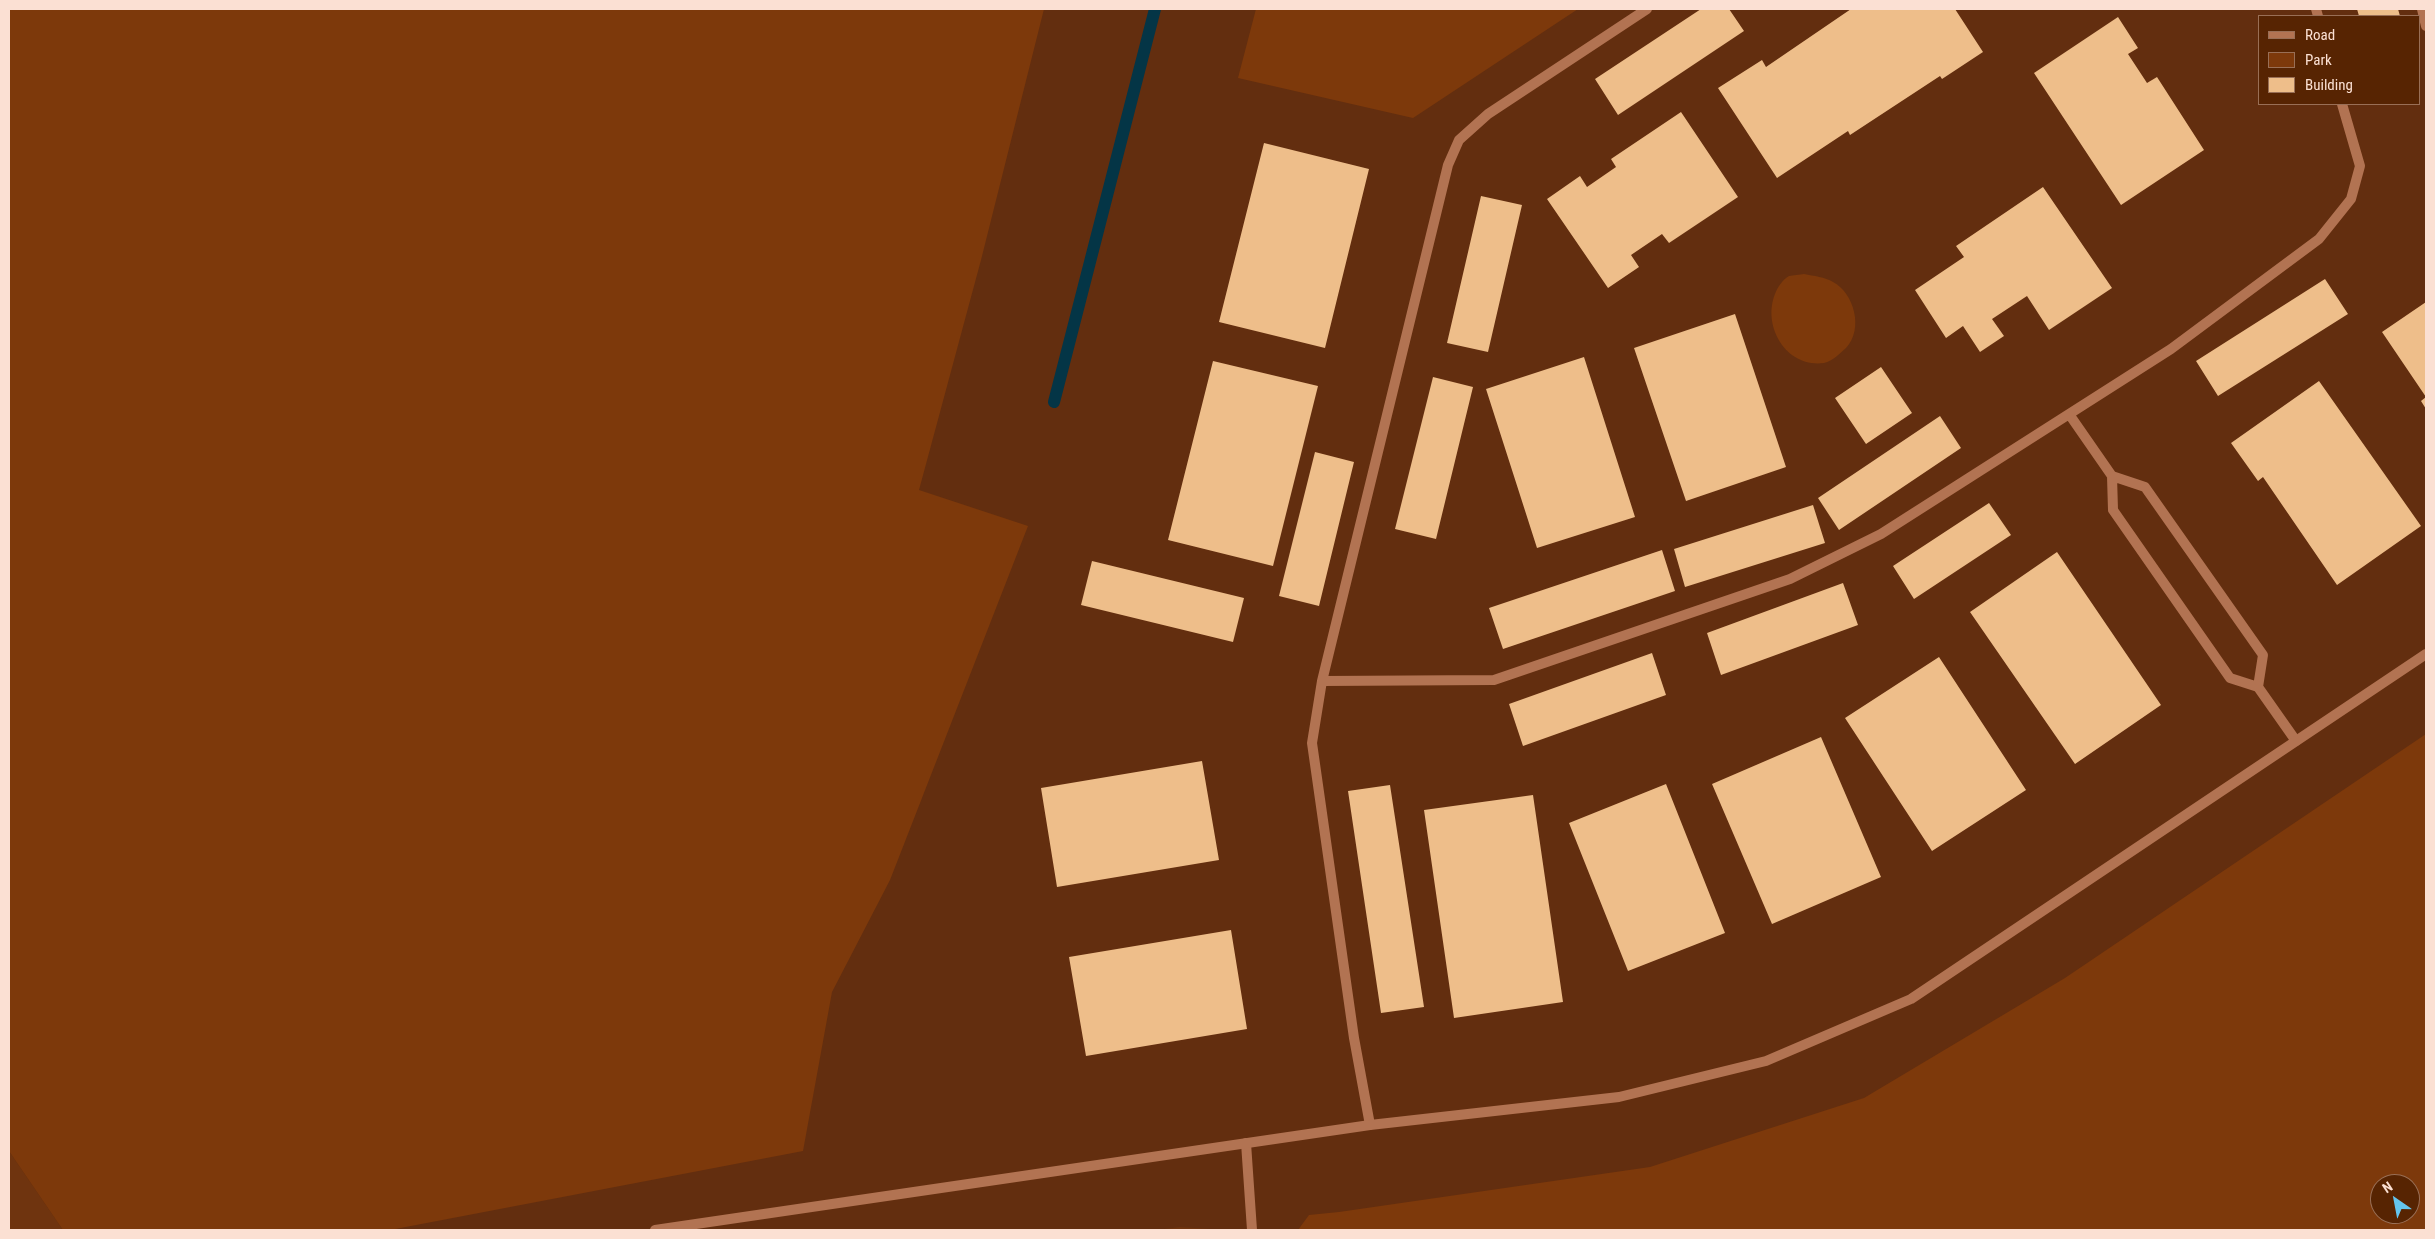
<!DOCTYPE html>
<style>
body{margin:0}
#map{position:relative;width:2435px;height:1239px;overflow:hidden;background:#632e0f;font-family:"Roboto Condensed",sans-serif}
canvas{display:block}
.frame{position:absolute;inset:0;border:10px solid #fbe0d3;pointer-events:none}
.legend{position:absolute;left:2258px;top:15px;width:162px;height:90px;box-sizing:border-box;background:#572402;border:1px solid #996f56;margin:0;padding:6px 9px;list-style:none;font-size:15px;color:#fbe0d3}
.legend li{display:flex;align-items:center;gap:10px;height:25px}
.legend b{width:25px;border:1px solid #996f56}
.north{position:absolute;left:2370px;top:1174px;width:50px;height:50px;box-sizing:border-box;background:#572402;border:1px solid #996f56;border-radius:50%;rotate:327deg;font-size:14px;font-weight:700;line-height:20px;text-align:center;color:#fbe0d3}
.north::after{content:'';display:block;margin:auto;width:18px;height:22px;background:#64c5ee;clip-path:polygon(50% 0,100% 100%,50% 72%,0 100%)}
</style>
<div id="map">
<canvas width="2435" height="1239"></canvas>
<div class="frame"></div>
<ul class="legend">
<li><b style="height:6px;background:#b27352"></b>Road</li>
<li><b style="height:14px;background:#7d390b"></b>Park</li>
<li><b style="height:14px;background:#eebe8a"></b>Building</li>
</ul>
<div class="north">N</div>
</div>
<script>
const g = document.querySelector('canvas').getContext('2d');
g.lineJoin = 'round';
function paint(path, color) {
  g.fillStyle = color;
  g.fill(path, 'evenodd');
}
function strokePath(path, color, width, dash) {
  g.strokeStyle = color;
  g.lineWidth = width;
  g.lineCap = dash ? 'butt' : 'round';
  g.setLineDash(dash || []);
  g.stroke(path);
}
paint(new Path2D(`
 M9,1151L63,1230H9Z
 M1180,1227L1225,1230H1157Z`), '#6f340f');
paint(new Path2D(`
 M9,9H1044L981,260L919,490L1028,526L890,880L832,992L803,1151L390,1230H63L9,1151Z
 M1256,9H1578L1413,118L1238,78Z
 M1804,274C1814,276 1825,277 1833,282C1854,293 1864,329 1846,348C1840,353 1833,361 1824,363C1786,368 1762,326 1775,294C1777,288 1783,279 1789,276C1793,275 1800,275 1804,274Z
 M2426,734V1230H1298L1309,1215L1339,1212L1650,1167L1864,1098L2065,978ZM2380,1184H2410V1214H2380Z`), '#7d390b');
strokePath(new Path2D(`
 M1054,402L1155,9`), '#043546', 12);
paint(new Path2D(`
 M1701,9H1729L1744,31L1618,115L1595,79Z
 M1851,9H1955L1983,52L1942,79L1940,76L1850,135L1848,131L1777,178L1718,88L1762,60L1766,67Z
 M2357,9H2398L2400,16H2359Z
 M2118,17L2138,48L2128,54L2147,83L2157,77L2204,150L2121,205L2034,73Z
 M1681,112L1738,197L1669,243L1662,234L1631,255L1639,267L1608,288L1547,199L1580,176L1587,187L1616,167L1611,159Z
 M1264,143L1369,169L1325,348L1219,322Z
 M2043,187L2112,288L2049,330L2027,296L1992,319L2004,336L1980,352L1963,326L1946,338L1915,290L1964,257L1956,246Z
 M1481,196L1522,205L1488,352L1447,343Z
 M2325,279L2348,314L2218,396L2196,361Z
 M2426,302V397L2382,332Z
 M1735,314L1786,467L1686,501L1634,348Z
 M1584,357L1635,517L1537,548L1486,389Z
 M1213,361L1318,386L1273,566L1168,540Z
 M1881,367L1912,413L1866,444L1835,398Z
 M1433,377L1473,387L1436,539L1395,529Z
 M2319,381L2421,526L2337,585L2263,477L2258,481L2231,443Z
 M2426,397V409L2421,401Z
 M1940,416L1961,448L1839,530L1818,498Z
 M1315,452L1354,462L1319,606L1279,596Z
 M1989,503L2011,535L1914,599L1893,566Z
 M1813,505L1825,543L1685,587L1674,549Z
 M1662,550L1675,591L1503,649L1489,608Z
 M2057,552L2161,705L2075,764L1970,612Z
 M1092,561L1244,598L1233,642L1081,605Z
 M1843,583L1858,625L1721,675L1707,633Z
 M1652,653L1666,695L1523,746L1509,704Z
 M1939,657L2026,790L1932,851L1845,718Z
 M1821,737L1881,877L1772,924L1712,784Z
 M1202,761L1219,860L1057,887L1041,788Z
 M1666,784L1725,933L1628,971L1569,823Z
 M1390,785L1424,1007L1381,1013L1348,791Z
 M1533,795L1563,1002L1454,1018L1424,810Z
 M1231,930L1247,1029L1086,1056L1069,957Z`), '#eebe8a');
strokePath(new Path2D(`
 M2316,9L2318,16
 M2422,9L2426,26
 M2069,414L2112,476
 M1322,681L1494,680L1790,579L1881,534L2171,349L2319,239L2351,199L2360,166L2342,104
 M2258,687L2263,655L2145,487L2112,476L2113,510L2230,678L2258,687L2296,741
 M1370,1125L1354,1038L1312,743L1322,681L1448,165L1459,140L1488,114L1647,9
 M1246,1143L1252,1230`), '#b27352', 10);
strokePath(new Path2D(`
 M655,1230L1370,1125L1619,1097L1766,1061L1911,999L2426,654`), '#b27352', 10);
</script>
